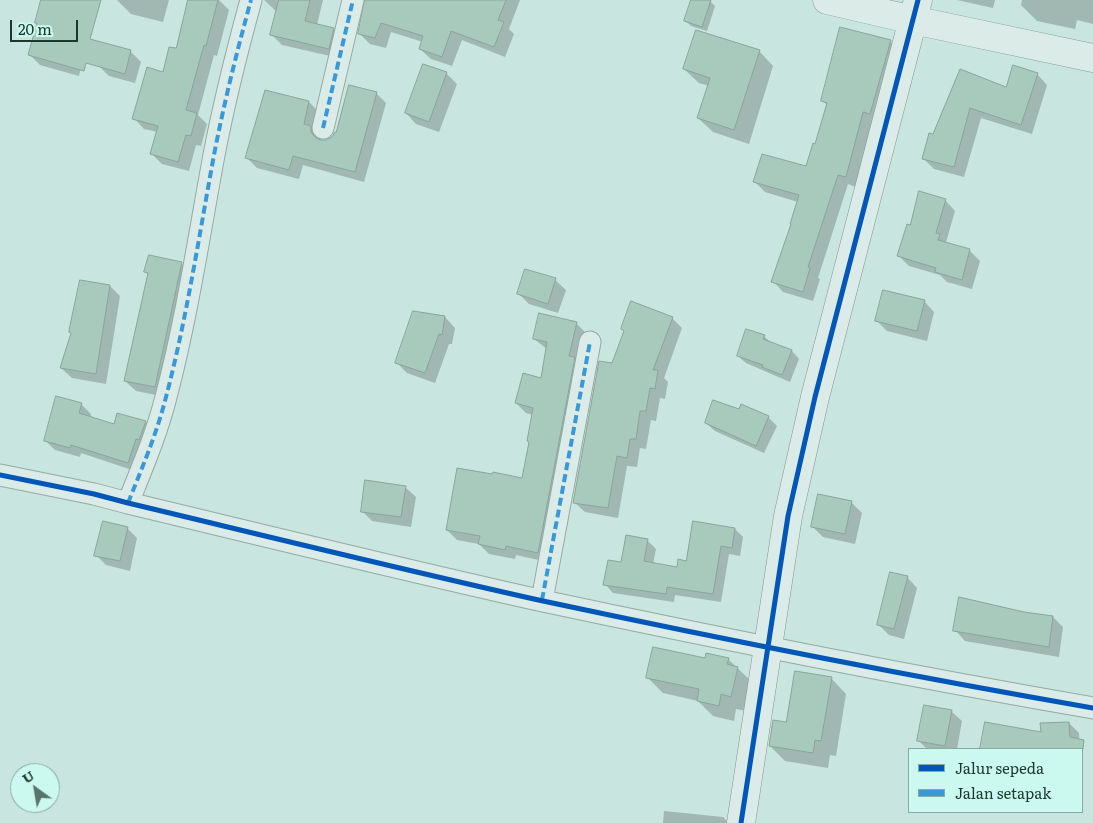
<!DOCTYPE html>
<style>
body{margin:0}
#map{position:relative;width:1093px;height:823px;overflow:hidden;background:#c8e5df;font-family:Literata,serif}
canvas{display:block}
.legend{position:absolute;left:908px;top:748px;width:175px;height:65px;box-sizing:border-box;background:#ccf9ef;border:1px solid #85aca1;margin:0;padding:6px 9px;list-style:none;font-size:15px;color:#1a382b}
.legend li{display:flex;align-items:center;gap:10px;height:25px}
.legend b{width:25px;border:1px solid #85aca1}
.north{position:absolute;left:10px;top:763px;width:50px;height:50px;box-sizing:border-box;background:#ccf9ef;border:1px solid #85aca1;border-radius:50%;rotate:328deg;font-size:14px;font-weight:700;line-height:20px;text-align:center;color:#1a382b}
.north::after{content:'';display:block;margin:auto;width:18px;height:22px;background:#57756a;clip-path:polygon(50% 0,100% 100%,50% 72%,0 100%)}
.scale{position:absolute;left:10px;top:20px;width:68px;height:22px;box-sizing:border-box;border:2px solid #1a382b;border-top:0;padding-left:6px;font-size:15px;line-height:18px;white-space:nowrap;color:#1a382b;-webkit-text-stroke:4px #ccf9ef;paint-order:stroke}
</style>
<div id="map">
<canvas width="1093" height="823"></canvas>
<ul class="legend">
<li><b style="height:6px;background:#0057b8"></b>Jalur sepeda</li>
<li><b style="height:6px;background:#3998d7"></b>Jalan setapak</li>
</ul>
<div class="north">U</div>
<div class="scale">20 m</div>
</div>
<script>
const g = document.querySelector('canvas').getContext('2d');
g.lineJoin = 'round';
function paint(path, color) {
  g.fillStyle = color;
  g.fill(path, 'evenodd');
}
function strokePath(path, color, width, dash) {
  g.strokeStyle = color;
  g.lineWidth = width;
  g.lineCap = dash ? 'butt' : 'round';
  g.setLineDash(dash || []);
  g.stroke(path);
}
paint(new Path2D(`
 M42,0H96L79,76L40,65L30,55L38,24L36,22Z
 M117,0H169L163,22L131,14Z
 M190,0H219L229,10L217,56L214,55L198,115L207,124L201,146L196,145L189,171L162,164L152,154L158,132L144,129L134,118L164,73L177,50Z
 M264,0H323L317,25L333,29L343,39L339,58L282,45L272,35L277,12Z
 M366,0H520L509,29L514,34L505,57L462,40L452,66L431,59L420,49L423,42L391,32L386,48L370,44L359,33Z
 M692,0H706L710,1L715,6L707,31L691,26L686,21Z
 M957,0H995L993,8Z
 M1022,0H1093V24L1077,20L1075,29L1037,21L1021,5Z
 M840,29L891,42L901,52L856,187L848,184L818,278L820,279L813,301L783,292L773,281L798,202L765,192L755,182L807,167L816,146L828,106L823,101Z
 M130,51L141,62L135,83L109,76L99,66Z
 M759,51L773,66L749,144L713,132L698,118L709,86L699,83L684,69Z
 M960,70L1006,89L1037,74L1047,85L1032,134L981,118L964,177L934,169L923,158Z
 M446,73L457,84L439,132L416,124L406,113Z
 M265,92L309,102L319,112L321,141H326L333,138L376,93L386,103L364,182L303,165L299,179L257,168L247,158Z
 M945,200L955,211L946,242L949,245L970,251L980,261L972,289L947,282L940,275L909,266L898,255Z
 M181,263L192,274L166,397L136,391L125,381L149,275L146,272Z
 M555,280L566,290L558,313L529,304L518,293Z
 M110,286L120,296L106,384L72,378L61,368Z
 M924,301L934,312L927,341L887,331L876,320Z
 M445,317L455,328L452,344H449L435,383L407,373L397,363Z
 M672,318L682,328L664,378L668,382L665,399L660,398L656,421L651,420L646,449L640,448L637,467L627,466L618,518L585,512L574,502L613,364Z
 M576,323L586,333L548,562L516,555L515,559L489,554L479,544L457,540L447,530L523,480L533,415L526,413L516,403L542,380L547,349L534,339Z
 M764,336L771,343L792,351L799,359L790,382L746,363L738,356Z
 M81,404L91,414L90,418L115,425L145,422L155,432L138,472L81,453L80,457L55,450L46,441Z
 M739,410L768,417L777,426L764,453L715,431L706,423Z
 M405,487L416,497L411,527L372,521L362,511Z
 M851,502L862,513L855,544L823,537L812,526Z
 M127,528L137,538L130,571L106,565L96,555Z
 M735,529L743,537L740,556L729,554L721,602L675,595L674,602L613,593L605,584L622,563L647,540L656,549L653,564L678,568Z
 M907,577L917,588L904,639L889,635L878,624Z
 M1024,613L1053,617L1063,627L1059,657L965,641L955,630Z
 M728,659L753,683L747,711L736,709L734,721L713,716L698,701L663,693L648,678L706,660Z
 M831,678L846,694L836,756L830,755L828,768L785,761L770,746L787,724Z
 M951,711L962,721L957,749H927L919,741Z
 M986,723L1042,734L1069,723L1079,733L1080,749H981Z
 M664,811L723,817L729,823H663Z`), '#0003');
const building = new Path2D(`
 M41,0H101L90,39L131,50L125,74L86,63L84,71L28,55L37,23H35Z
 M188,0H218L206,46L204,45L186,110L197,113L191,136L186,135L178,162L150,154L158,126L132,119L147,67L163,72L169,47L176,48Z
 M279,0H310L305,21L334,28L329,49L270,35Z
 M365,0H506L498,20L504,22L494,47L451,31L442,57L419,49L423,36L381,23L375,38L358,34Z
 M691,0H711L702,27L684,21Z
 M840,27L891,40L870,114L863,112L846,177L838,175L808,267L810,268L803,292L771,282L791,224H790L799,195L753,182L762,154L806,166L813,143L815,144L827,103L821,101Z
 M696,30L760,50L734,130L697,118L710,78L683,69Z
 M423,64L447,72L429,122L405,113Z
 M1013,65L1038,73L1021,125L970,108L954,167L922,159L929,133L933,134L960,69L1006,87Z
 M349,85L377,92L355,172L293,156L289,170L245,158L265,90L309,101L304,124L311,126V132L315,137L320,140H326L332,137L335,132H336Z
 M919,191L946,199L936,233L940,234L938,240L970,249L962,280L935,272L936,268L897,256L907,224L910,225Z
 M149,255L182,262L155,387L124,381L148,273L144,272Z
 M525,269L556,278L548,304L517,294Z
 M80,280L110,285L96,374L60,368L71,333L69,332Z
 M883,290L925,300L917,331L875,321Z
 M631,301L673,317L653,370H658L655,389L650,388L646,411H640L636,439H630L627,458L617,456L608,508L573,503L599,361L612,363L624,331L621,329Z
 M413,311L445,316L442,335L439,334L425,373L395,363Z
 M539,313L577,322L569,356L575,357L538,553L506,546L505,550L478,544L480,536L446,530L457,468L492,474L493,472L522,478L529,442L527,441L533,408L515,403L523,373L541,378L547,342L533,339Z
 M746,329L765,335L763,339L792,350L782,375L762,367L763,365L737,356Z
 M56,396L82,403L79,413L114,424L117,413L146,421L139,440L136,439L128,463L71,445L70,448L44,441Z
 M713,400L739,409L741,404L769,416L756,446L705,423Z
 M365,480L406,486L401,517L361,512Z
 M818,494L852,501L845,534L811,527Z
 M103,521L128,527L120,561L94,556Z
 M693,521L735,528L732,548L721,546L713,594L667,587L666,594L603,585L608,560L621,562L626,535L648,539L644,561L677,567L678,559L686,561Z
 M890,572L908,576L894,629L877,625Z
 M959,597L1024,612L1053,616L1049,647L953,631Z
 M653,647L705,658L706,653L729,658L727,664L738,667L731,697L721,694L719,706L697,701L699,689L646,678Z
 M795,671L832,677L821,741L815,740L813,753L769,746L773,720L786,722Z
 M924,705L952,710L945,746L917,741Z
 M985,722L1041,732L1040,723L1069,722L1070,737L1084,740L1083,749H980Z`);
paint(building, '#a8cabc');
strokePath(building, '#88a59a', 1);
const street = new Path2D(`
 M323,128L353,0
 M0,475L94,494L128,503C266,536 404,570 543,601C726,640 909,676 1093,708
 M128,503C142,468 157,433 166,397C187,317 199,236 214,155C224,103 237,51 251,0
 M542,600L590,342`);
const secondary = new Path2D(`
 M827,0L913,20L1093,58
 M741,823L788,516L815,397L918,0`);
strokePath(street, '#92aaa2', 23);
strokePath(secondary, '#829992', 29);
strokePath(street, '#dbece8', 21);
strokePath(secondary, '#dbece8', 28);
strokePath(new Path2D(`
 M323,128L353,0
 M128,503C142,468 157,433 166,397C187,317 199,236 214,155C224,103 237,51 251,0
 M542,600L590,342`), '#3998d7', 4, [8, 4]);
strokePath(new Path2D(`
 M0,475L94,494L128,503C266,536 404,570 543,601C726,640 909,676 1093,708
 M741,823L788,516L815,397L918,0`), '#0057b8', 5);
</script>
